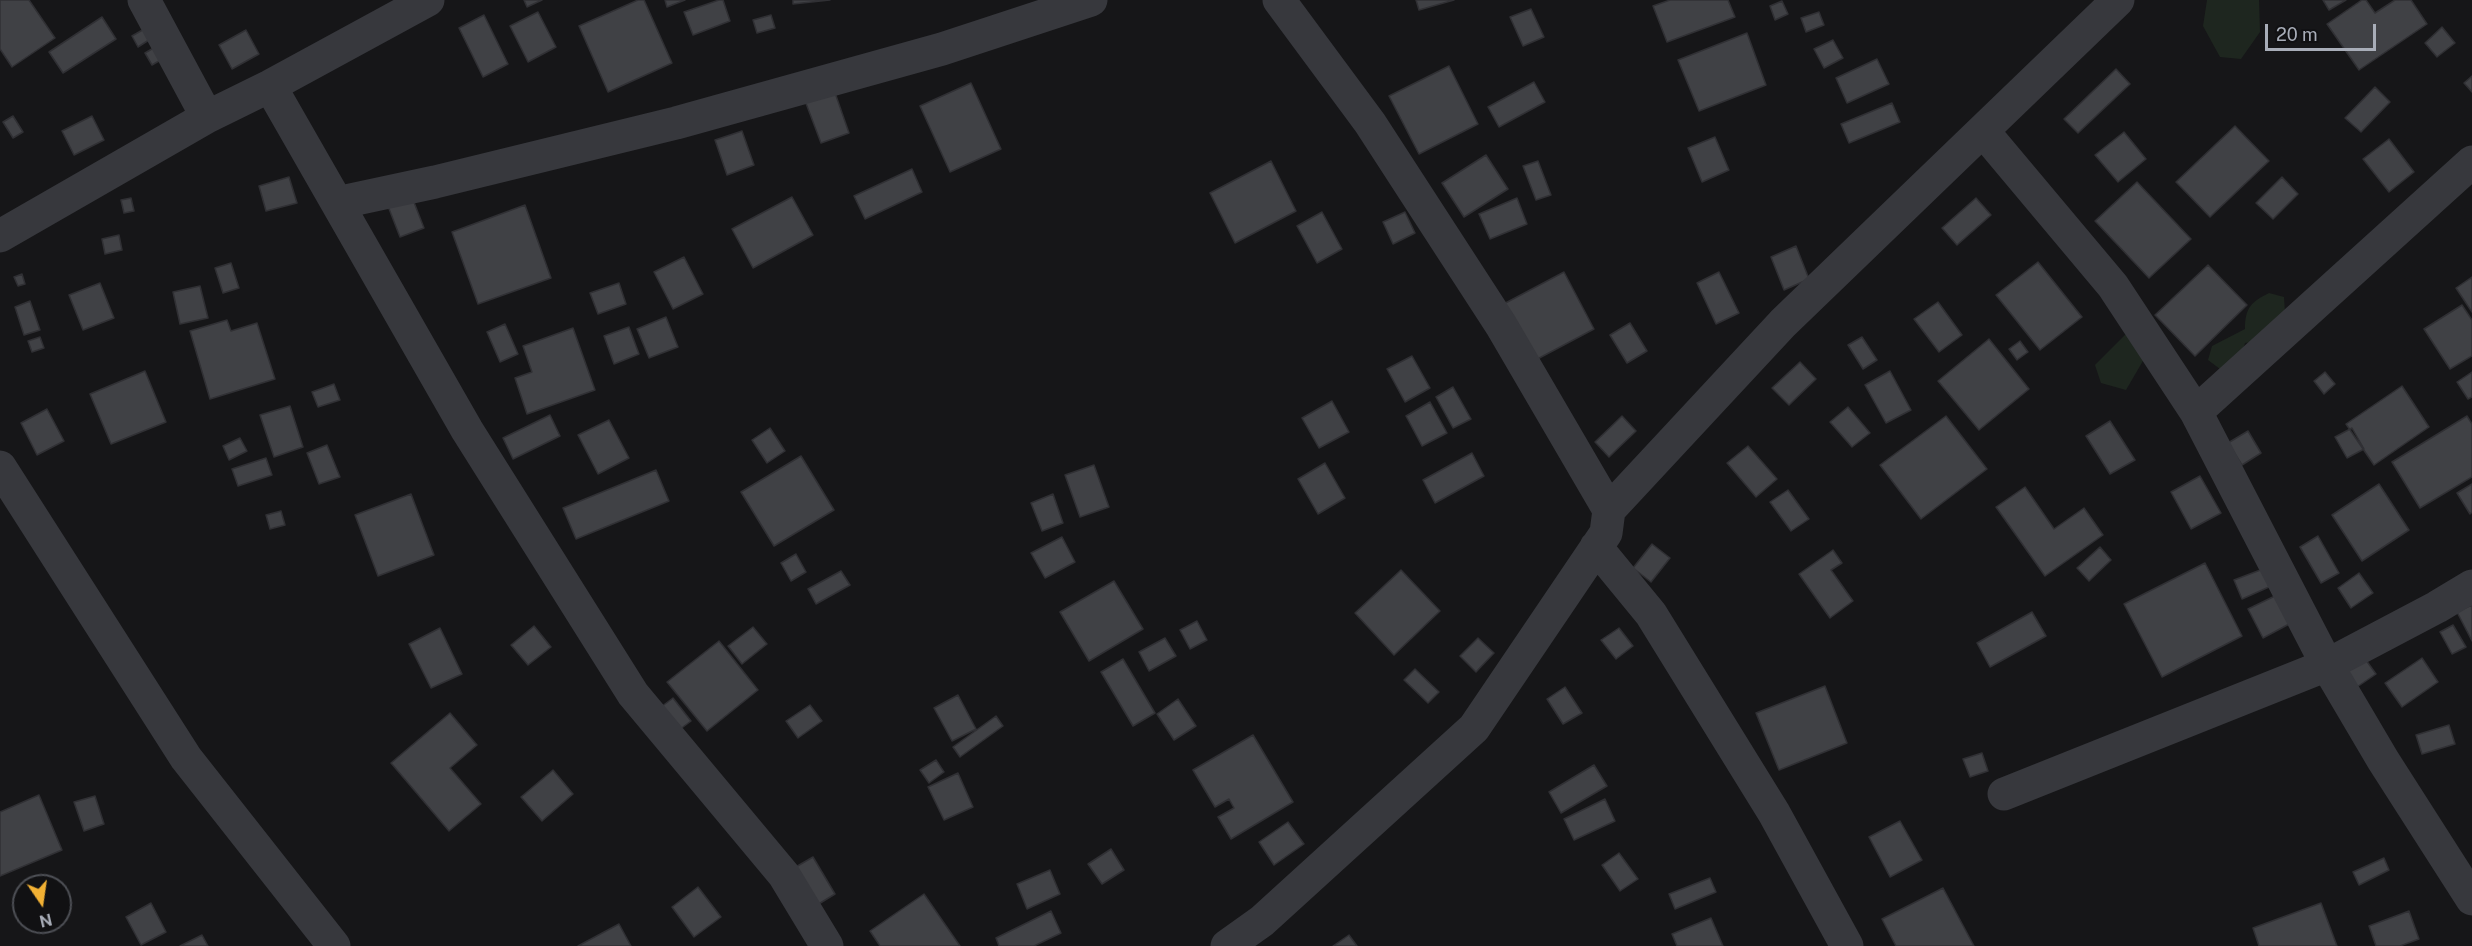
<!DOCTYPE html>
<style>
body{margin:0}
#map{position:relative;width:2472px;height:946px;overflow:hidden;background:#161618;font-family:"Public Sans",sans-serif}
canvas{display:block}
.north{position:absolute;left:12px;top:874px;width:60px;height:60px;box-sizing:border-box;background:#111113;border:2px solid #4d4f55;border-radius:50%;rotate:167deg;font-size:16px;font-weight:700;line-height:24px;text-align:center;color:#a8adb8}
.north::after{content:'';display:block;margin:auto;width:21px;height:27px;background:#f2b134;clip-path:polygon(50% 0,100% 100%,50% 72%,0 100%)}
.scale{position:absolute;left:2265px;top:24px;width:111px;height:27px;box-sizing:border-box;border:3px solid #a8adb8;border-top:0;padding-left:8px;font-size:18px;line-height:21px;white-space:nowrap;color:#a8adb8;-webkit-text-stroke:4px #111113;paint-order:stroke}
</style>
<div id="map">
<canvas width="2472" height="946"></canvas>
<div class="north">N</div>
<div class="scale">20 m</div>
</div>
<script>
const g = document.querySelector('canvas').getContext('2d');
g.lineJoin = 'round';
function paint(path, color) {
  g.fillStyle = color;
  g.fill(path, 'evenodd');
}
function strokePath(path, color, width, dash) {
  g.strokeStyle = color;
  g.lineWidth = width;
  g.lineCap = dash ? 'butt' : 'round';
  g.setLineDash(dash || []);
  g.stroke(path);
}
paint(new Path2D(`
 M2207,0H2259L2260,32L2241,59L2220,57L2203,26Z
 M2269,293L2284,297L2285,313L2259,341L2245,343L2241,357L2220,369L2208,360L2212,346L2245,329C2245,308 2251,302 2269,293Z
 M2130,330L2154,342L2126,390L2101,383L2095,365Z`), '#1e261f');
const building = new Path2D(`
 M0,0H29L55,38L12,67L0,49Z
 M524,0H542L527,7Z
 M638,0H644L672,63L608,92L579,26Z
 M665,0H685L667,7Z
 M719,0H723L730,21L693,35L684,12Z
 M793,0H830L793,4Z
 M1416,0H1454L1419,10Z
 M1670,0H1728L1735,17L1667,42L1653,6Z
 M2323,0H2346L2329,10Z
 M2362,0H2366L2375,13L2395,0H2411L2427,24L2359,70L2327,24Z
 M1782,1L1788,14L1775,20L1770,6Z
 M1531,9L1544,37L1523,46L1510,17Z
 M538,12L556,47L528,62L510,26Z
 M1819,12L1824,25L1806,32L1801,18Z
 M484,15L508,64L483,77L459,28Z
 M771,15L775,28L757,33L753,20Z
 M102,17L116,39L63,73L49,52Z
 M2442,27L2455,43L2437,57L2425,43Z
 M146,28L152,38L138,47L132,36Z
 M246,30L259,54L232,69L219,45Z
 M1747,33L1766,85L1699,111L1678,60Z
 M1833,40L1843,58L1824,68L1814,49Z
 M157,46L164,58L152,65L145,53Z
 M1877,59L1889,84L1847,103L1836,78Z
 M1449,66L1478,124L1419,154L1389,96Z
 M2116,69L2130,84L2078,133L2064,119Z
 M2472,76V92L2464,83Z
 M1534,82L1545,102L1499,127L1488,107Z
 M971,83L1001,149L950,172L920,106Z
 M833,87L849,133L821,143L804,98Z
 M2375,87L2390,102L2361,132L2345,118Z
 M1892,103L1900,122L1849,143L1841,124Z
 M13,116L23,132L13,138L3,122Z
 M92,116L104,140L74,155L62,131Z
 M2235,126L2269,161L2210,217L2176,182Z
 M742,131L754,165L727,175L715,140Z
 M2124,132L2146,159L2118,182L2095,155Z
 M1715,137L1729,170L1702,182L1688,148Z
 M2389,139L2414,172L2389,192L2363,159Z
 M1486,155L1508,189L1464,217L1442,183Z
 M1271,161L1296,211L1235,243L1210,193Z
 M1538,161L1551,195L1536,200L1523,166Z
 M912,169L922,192L865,219L854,196Z
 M289,177L297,203L266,211L259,186Z
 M2282,177L2298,194L2273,219L2256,203Z
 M2137,182L2191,239L2149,278L2095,221Z
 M410,192L424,228L400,237L386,201Z
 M792,197L813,235L753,268L732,229Z
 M131,198L134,211L124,213L121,200Z
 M1517,198L1527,224L1490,239L1479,214Z
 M1976,198L1991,215L1957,245L1942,228Z
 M525,205L551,278L478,304L452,232Z
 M1322,212L1342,249L1317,263L1297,226Z
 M1405,212L1415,233L1393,244L1383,222Z
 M119,235L122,250L105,254L102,239Z
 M1796,246L1809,279L1784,290L1771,257Z
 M684,257L703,294L673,309L654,272Z
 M2038,262L2082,317L2040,350L1996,295Z
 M231,263L239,288L223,293L215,268Z
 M2208,265L2247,305L2195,356L2155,315Z
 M1564,272L1594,329L1528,364L1498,307Z
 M1719,272L1739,313L1716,324L1697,283Z
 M22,274L25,284L18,286L14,277Z
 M2472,277V312L2456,288Z
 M100,283L114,318L83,330L69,295Z
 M619,283L626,304L598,314L590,293Z
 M200,286L208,318L180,324L173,292Z
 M30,301L40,330L24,335L15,307Z
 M1938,302L1962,335L1939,352L1914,319Z
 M2462,305L2472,320V356L2450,369L2424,329Z
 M666,317L678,347L649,358L637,329Z
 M227,320L231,331L257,323L275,379L210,399L190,331Z
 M1630,323L1647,351L1627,363L1610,335Z
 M505,324L518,354L500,362L487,332Z
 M629,327L639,354L614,364L604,336Z
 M573,328L595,390L527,414L515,378L532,372L523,346Z
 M40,337L44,348L32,352L28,341Z
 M1862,337L1877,360L1863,369L1848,345Z
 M1989,339L2029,389L1979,430L1938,381Z
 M2020,341L2028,352L2017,360L2009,349Z
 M1412,356L1430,388L1405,402L1387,369Z
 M1800,362L1816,379L1789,405L1772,388Z
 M145,371L166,422L111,444L90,394Z
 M1890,371L1911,410L1886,423L1865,385Z
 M2325,372L2335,384L2324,394L2314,381Z
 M2472,372V397L2468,399L2457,382Z
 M334,384L340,400L318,407L312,392Z
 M2402,386L2429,427L2374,465L2346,424Z
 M1453,387L1471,419L1453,428L1436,397Z
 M1332,401L1349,432L1319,448L1302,418Z
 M1430,402L1447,433L1422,446L1406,416Z
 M290,406L303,447L274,457L260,415Z
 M1848,407L1870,433L1852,447L1830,422Z
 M47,409L64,441L37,455L21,423Z
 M550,415L560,436L513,459L503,438Z
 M1622,416L1636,431L1609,457L1595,442Z
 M1946,416L1987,469L1921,519L1880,465Z
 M2467,416L2472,424V477L2420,508L2392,462Z
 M609,420L629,458L598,474L578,435Z
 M2110,421L2135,460L2110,474L2086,436Z
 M770,428L785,451L767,463L752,440Z
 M2352,428L2364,449L2347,458L2335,437Z
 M2248,431L2261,453L2242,465L2228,443Z
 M240,438L247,451L229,460L223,446Z
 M327,445L340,477L319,484L307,453Z
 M1748,446L1777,479L1756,497L1727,463Z
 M1472,453L1484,476L1435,503L1423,480Z
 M801,456L834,510L774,546L741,492Z
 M266,458L272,475L238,486L232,469Z
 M1325,463L1345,498L1318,514L1298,479Z
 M1094,465L1109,507L1080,517L1065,475Z
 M656,470L669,501L576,539L563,508Z
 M2200,476L2221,513L2191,529L2171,492Z
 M2379,484L2409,530L2362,561L2332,515Z
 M2472,484V512L2470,514L2457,493Z
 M2025,487L2054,529L2084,508L2103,535L2045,576L1996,507Z
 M1788,490L1809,519L1791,531L1770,502Z
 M411,494L434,555L378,576L355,515Z
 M1053,494L1063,523L1042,531L1031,503Z
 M281,511L285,525L270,529L266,515Z
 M2318,536L2339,573L2321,583L2300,547Z
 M1062,537L1075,562L1045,578L1031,553Z
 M1652,544L1670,558L1651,582L1633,568Z
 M2100,547L2111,560L2089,581L2077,568Z
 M1833,550L1842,563L1831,570L1853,601L1830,618L1799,574Z
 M796,554L806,572L791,581L781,563Z
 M2205,563L2242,636L2162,677L2124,604Z
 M2263,569L2269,587L2242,599L2234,580Z
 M1401,570L1440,611L1394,655L1355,613Z
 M841,571L850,585L816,604L808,589Z
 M2359,573L2373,593L2351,608L2338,588Z
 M1114,581L1143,629L1089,661L1060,612Z
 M2277,595L2291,623L2263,638L2248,609Z
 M2472,605V641L2457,612Z
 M2032,612L2046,636L1990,667L1977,643Z
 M1197,621L1207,640L1190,649L1180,630Z
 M2453,625L2466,647L2452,654L2440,632Z
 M534,626L551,647L528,665L511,645Z
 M753,627L767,644L742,664L728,646Z
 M440,628L462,674L431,688L409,644Z
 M1619,628L1633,646L1616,659L1601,640Z
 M1165,638L1176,656L1149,671L1139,652Z
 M1478,638L1494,653L1476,672L1460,656Z
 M719,641L758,690L707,731L667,682Z
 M2363,656L2376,674L2354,689L2340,672Z
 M2422,658L2438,682L2402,707L2385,683Z
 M1123,659L1155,713L1133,726L1101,672Z
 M1415,669L1439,692L1428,703L1404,680Z
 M1825,686L1847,743L1779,770L1756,713Z
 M1565,687L1582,713L1563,724L1547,699Z
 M958,695L976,729L952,741L934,708Z
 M673,698L691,721L675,733L657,710Z
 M1178,699L1196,726L1174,740L1157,714Z
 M810,705L822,721L798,738L786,721Z
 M450,713L477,745L450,768L481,804L449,831L391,763Z
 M996,716L1003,726L960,757L953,747Z
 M2449,725L2455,744L2422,754L2416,735Z
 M1253,735L1293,802L1231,839L1218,817L1234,808L1229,799L1215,807L1193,770Z
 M1982,753L1988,771L1970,777L1963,759Z
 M936,760L944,772L929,783L920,770Z
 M1594,765L1607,786L1561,813L1549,792Z
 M553,770L573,794L542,821L521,797Z
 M958,773L973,807L944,820L928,787Z
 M39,795L62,850L0,876V812Z
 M95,796L104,824L84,831L74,802Z
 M1605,799L1615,821L1574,840L1564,819Z
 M1900,821L1922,860L1890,877L1869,837Z
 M1288,822L1304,844L1274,865L1259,842Z
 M1111,849L1124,870L1102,884L1088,864Z
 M1619,853L1638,879L1620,891L1602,865Z
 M813,857L835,894L817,905L794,868Z
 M2384,858L2389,870L2359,885L2353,872Z
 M1050,870L1060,894L1027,909L1017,884Z
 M1710,878L1716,892L1675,909L1669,894Z
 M698,887L721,917L694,937L672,907Z
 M1943,888L1974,946H1896L1882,919Z
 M924,894L960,946H880L870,931Z
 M151,903L166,932L141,945L126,917Z
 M2321,903L2337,946H2259L2253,928Z
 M1051,911L1061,933L1034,946H999L996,938Z
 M2409,911L2419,939L2400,946H2376L2369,926Z
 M1711,918L1723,946H1677L1672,934Z
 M619,924L631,946H578Z
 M202,935L208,946H180Z
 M1349,935L1357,946H1333Z`);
paint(building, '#404145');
strokePath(building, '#303034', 1.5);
strokePath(new Path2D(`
 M144,0L207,117
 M1279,0L1370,123L1501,325L1609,510
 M270,86L467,430L633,694L784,875L827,946
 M1983,131L2113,286L2196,412L2327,665L2383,760L2472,899
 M337,203L435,182L676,123L942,49L1091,0
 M0,236L207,117L270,86L428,0
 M2196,412L2472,162
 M0,467L186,758L334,946
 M1596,547L1651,614L1774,813L1847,946
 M2004,794L2327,665L2437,607L2472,586
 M1227,946L1262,921L1474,728L1606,533L1609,510L1783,323L2118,0`), '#37383d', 33);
</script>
